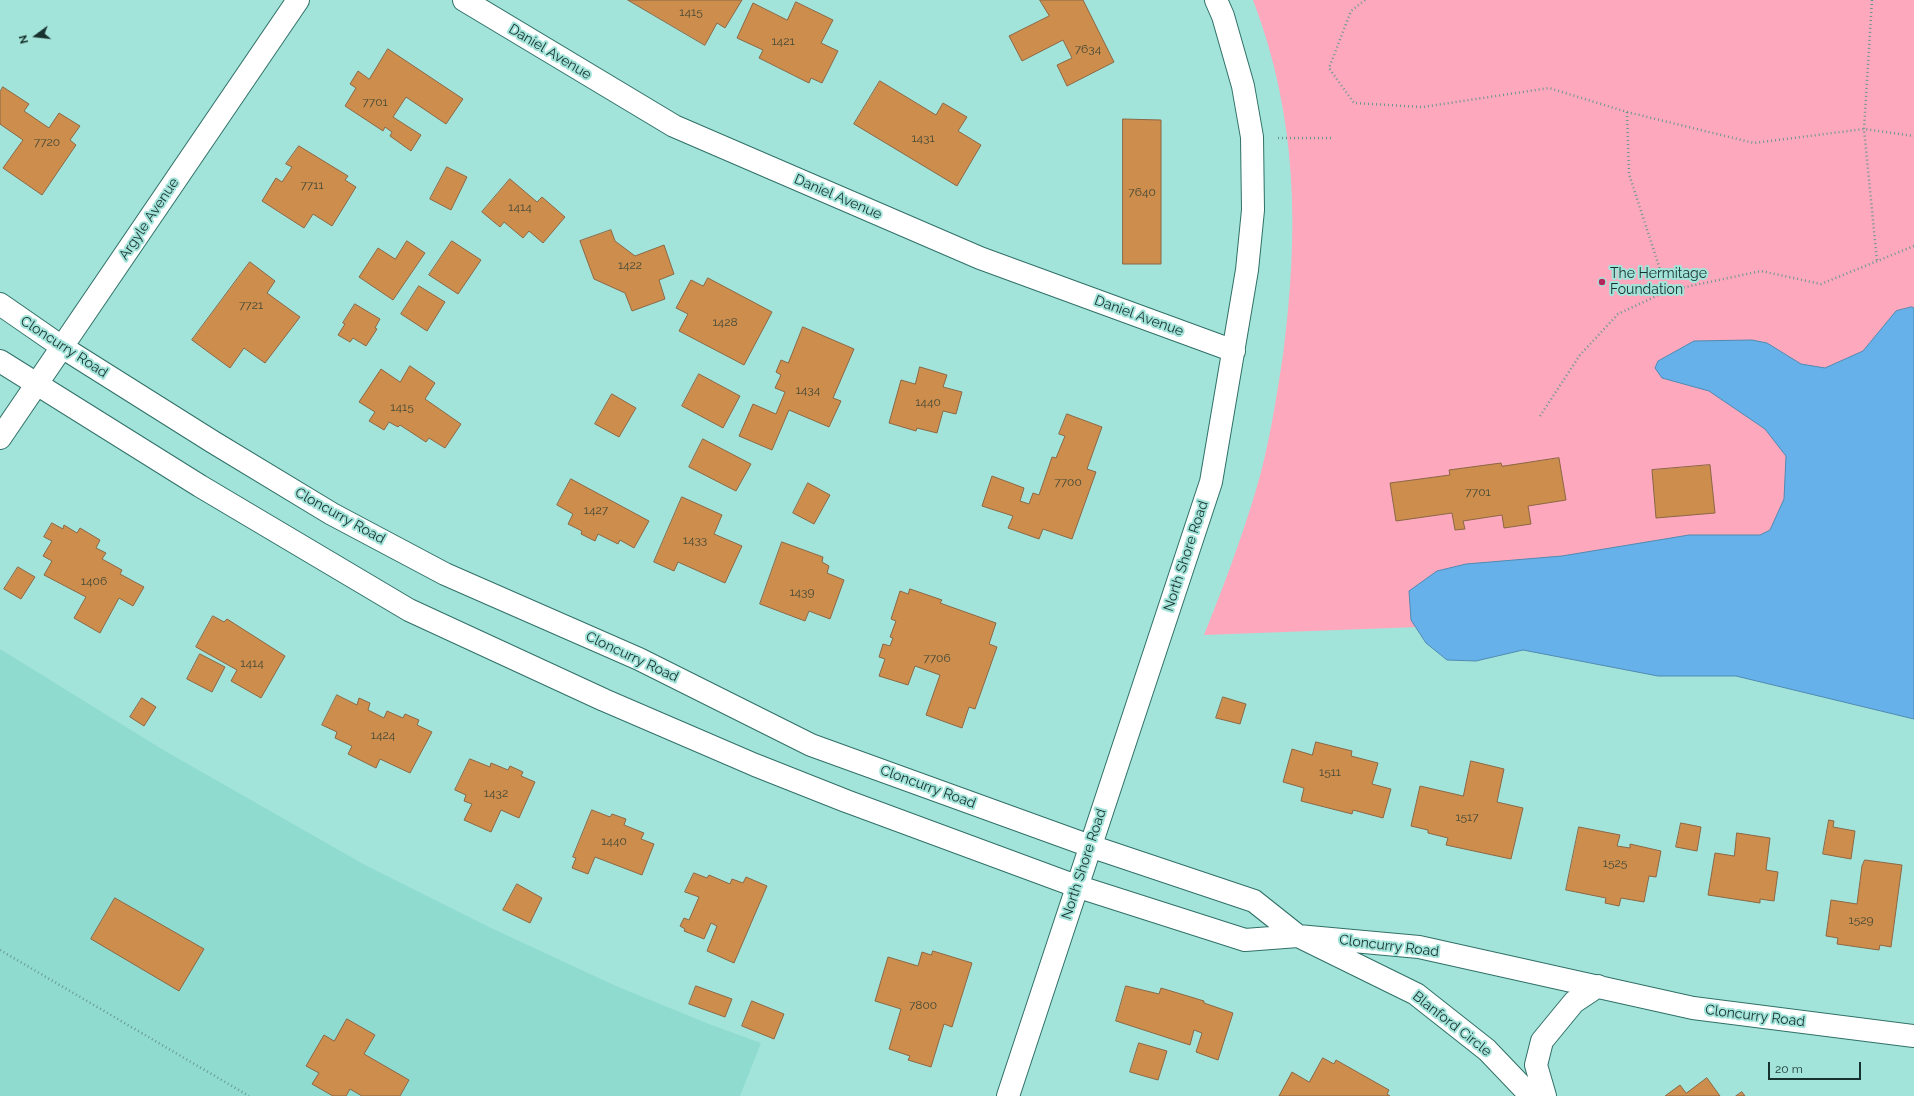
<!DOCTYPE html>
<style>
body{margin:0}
#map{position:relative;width:1914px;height:1096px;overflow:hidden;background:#a3e4da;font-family:Raleway,sans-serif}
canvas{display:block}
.north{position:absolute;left:16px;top:16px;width:40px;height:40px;-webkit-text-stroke:3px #a3e4da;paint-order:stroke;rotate:255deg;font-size:11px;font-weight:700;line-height:16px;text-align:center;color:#17322e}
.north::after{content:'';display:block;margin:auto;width:14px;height:18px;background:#17322e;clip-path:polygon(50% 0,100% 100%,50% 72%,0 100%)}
.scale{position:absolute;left:1768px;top:1062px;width:93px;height:18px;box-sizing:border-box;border:2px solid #17322e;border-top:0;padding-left:5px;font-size:12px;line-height:14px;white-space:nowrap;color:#17322e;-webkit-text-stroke:3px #a3e4da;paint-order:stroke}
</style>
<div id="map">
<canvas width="1914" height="1096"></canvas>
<div class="north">N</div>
<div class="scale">20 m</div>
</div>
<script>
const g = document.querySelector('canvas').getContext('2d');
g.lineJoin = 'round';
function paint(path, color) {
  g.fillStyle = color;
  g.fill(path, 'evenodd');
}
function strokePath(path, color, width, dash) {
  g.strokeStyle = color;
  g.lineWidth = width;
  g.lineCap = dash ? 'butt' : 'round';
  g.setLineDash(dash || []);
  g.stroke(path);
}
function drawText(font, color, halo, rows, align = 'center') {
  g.font = font + ' Raleway,sans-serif';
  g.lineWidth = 4;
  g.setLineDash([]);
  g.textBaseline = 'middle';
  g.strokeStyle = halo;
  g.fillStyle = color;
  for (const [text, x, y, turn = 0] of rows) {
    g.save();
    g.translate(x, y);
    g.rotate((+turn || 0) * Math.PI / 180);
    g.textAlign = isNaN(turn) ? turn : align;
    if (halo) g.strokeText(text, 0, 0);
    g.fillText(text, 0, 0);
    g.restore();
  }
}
paint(new Path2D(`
 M0,649L165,751L365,865L489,927L616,986L709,1024L761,1043L740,1096H0Z`), '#90dbcf');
paint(new Path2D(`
 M1253,0H1914V543L1579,621L1204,635C1223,588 1241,540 1256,490C1269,447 1276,400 1283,355C1299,232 1298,118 1253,0Z`), '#fea8bd');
const water = new Path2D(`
 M1912,307L1914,308V719L1736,676H1658L1523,650L1476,661L1447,660L1426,643L1411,620L1409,591L1437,571L1466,564L1562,556L1689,535H1760L1770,530L1784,499L1786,456L1765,429L1709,391L1662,378L1655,368L1658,361L1694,341L1752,340L1767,343L1801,364L1825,368L1863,351L1896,311Z`);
paint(water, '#67b1eb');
strokePath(water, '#4f8bb2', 1);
const building = new Path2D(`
 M628,0H742L725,28L717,23L705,45Z
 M1040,0H1083L1114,62L1067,86L1057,65L1072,58L1063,40L1022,61L1009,36L1049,16Z
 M796,2L833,20L821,43L838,51L822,83L811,78L809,83L759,58L763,50L737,38L753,3L787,20Z
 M388,49L463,99L446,124L406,97L393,117L421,135L411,151L390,136L392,132L385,127L383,131L345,106L356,88L350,84L358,71L369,79Z
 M880,81L936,115L943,103L967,117L958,131L981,145L957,186L854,124Z
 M3,87L29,104L24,111L49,128L59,113L80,126L70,140L76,145L42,195L3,168L23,140L0,124V92Z
 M1123,119L1161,120V264H1123Z
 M299,146L348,176L345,180L356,187L332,226L313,214L304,228L262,201L276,178L282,182L292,167L286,164Z
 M447,167L467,177L451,210L430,199Z
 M510,179L537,202L542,197L565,217L543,243L529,231L523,238L504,222L500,227L482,212Z
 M611,230L615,241L635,256L664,245L674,274L659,280L665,299L632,311L625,293L594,279L580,241Z
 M407,241L425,253L393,300L359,277L378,248L395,259Z
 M452,241L481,260L458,294L429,275Z
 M250,262L275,281L267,293L300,317L265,363L244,348L230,368L192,340Z
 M708,278L772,312L744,365L679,331L688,314L676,308L691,280L703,286Z
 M419,286L445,302L427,331L401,314Z
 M355,304L380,319L375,328L377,329L366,346L353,338L350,342L338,335L345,324L343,323Z
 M803,327L854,349L833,398L841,401L829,427L789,410L772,450L739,436L753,404L776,414L785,392L775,388L781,375L776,372L781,360L788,363Z
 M410,366L435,383L425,399L461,424L445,448L429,438L426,442L400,425L398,427L389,422L384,430L369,421L375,412L359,402L381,369L400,382Z
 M920,367L947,375L943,387L962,392L956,414L943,411L937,433L917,428L916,431L889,423L901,380L915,384Z
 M699,374L740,396L723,428L682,406Z
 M612,394L636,408L619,437L595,424Z
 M1067,414L1102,427L1087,469L1096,472L1072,539L1043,529L1039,539L1008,528L1013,516L982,506L992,476L1024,488L1020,501L1029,504L1033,493L1039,495L1052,457L1056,458L1065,436L1059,434Z
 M703,439L751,464L736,491L689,467Z
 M1559,458L1566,500L1528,506L1531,524L1504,528L1502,515L1463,521L1465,529L1455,530L1452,513L1396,521L1390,483L1450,475L1449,470L1501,463L1502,466Z
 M1710,465L1715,513L1656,518L1652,470Z
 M571,479L649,521L634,548L620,540L618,544L598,534L595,541L581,534L582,531L568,524L573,514L557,505Z
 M808,483L830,495L814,524L793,513Z
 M682,497L722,515L714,534L742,546L725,583L678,562L674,571L654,562Z
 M52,523L63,529L64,525L77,533L80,528L100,540L96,548L106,553L102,559L122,570L120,574L144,587L133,606L119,598L100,633L74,618L86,597L44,575L52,561L43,556L52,541L44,537Z
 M782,542L823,557L822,562L829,566L827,573L844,580L830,619L809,611L805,621L760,604Z
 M18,567L35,577L21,599L4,589Z
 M910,589L942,600L940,603L996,623L989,644L997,647L975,709L969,707L962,728L926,715L940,675L915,666L908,685L879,676L885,659L879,657L883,644L890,646L893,638L890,637L896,621L891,619L900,591L908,594Z
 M213,616L224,622L227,619L285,656L261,698L231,681L237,670L196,647Z
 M200,654L225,667L212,692L187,679Z
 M337,695L357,705L359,698L370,703L368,710L384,718L387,711L403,718L405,714L419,720L417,725L432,732L410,773L380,759L376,768L348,754L352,746L335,738L337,732L322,725Z
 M1223,697L1246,704L1240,724L1216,718Z
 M142,698L156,707L144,726L130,717Z
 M1316,742L1352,751L1351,756L1378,763L1372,784L1391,789L1383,818L1353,810L1352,814L1301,801L1304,788L1283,782L1292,749L1312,755Z
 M470,759L490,767L491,763L508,770L510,766L523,772L521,776L535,782L519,818L501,810L491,832L464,820L472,804L464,801L466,795L455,790Z
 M1471,761L1504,769L1497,802L1523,808L1511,859L1446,845L1448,838L1428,833V830L1411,826L1420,786L1463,796Z
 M592,810L610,817L612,814L626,819L624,825L644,833L641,839L654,844L642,875L595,857L588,874L572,868L576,858L573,857Z
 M1829,820L1834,821L1833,827L1855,831L1851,859L1823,854Z
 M1681,823L1701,827L1697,851L1676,847Z
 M1579,827L1620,835L1617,846L1630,848V844L1661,851L1656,877L1649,876L1644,902L1621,898L1619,906L1605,903L1606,898L1566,890Z
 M1737,833L1770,838L1766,870L1778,872L1774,901L1760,899V903L1708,895L1715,853L1734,856Z
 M1865,860L1902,865L1891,947L1880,945L1879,950L1837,944L1838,938L1826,936L1831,900L1857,904L1862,866Z
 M694,873L707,878L709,875L730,884L732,879L743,883L746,877L767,886L734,963L707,951L717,926L711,923L704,939L684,931L685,929L680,926L684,918L689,920L699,897L685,892Z
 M517,884L542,898L530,923L503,910Z
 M115,898L204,949L179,991L91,939Z
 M933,951L972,963L952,1027L944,1024L931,1067L908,1060L910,1056L889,1049L901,1009L875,1001L888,957L918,966L922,952L931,955Z
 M696,986L732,999L725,1017L689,1004Z
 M1126,986L1159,994L1161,988L1204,1001V1003L1233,1013L1218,1060L1196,1052L1202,1033L1194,1030L1190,1045L1116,1021Z
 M752,1001L784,1014L774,1039L742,1026Z
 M347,1019L375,1035L364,1054L409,1080L400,1096H362L350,1089L346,1096H333L312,1084L319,1073L306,1066L324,1035L334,1041Z
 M1139,1043L1167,1051L1158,1080L1130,1072Z
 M1323,1058L1334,1064L1336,1060L1389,1090L1387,1094L1390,1096H1279L1292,1072L1309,1082Z
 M1707,1078L1720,1096H1665L1680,1085L1686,1093Z
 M1742,1092L1745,1096H1736Z`);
paint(building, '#cd8d4d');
strokePath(building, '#8b6745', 1);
const minor = new Path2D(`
 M464,0L674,126L980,258L1234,351
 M0,304L62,347L213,442L332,514L445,574L639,659L811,745L1090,846L1254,901L1298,936L1416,994L1487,1050L1531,1096
 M0,361L200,486L409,610L604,700L755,765L846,801L1076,886L1245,940L1298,936L1419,947L1693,1008L1914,1036
 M0,438L298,0
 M1008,1096L1211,482L1247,270L1253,210L1252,137L1243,86L1223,16L1216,0
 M1545,1096L1536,1065L1542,1041L1574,1002L1598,986`);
strokePath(minor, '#307068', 24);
strokePath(new Path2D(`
 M1365,0L1351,11L1329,68L1354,103L1423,107L1549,88L1627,112L1754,143L1864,129L1914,136
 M1872,0L1864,129L1877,261
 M1627,112L1629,174L1667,291
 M1278,138H1333
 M1540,416L1580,355L1618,314L1667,291L1761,271L1821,284L1914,246
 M0,950L249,1096`), '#679890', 2.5, [1, 3]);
strokePath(minor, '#fff', 22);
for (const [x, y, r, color] of [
 [1602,282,4,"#b3255b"]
]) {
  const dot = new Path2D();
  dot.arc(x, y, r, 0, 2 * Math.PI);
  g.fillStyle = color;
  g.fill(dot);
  strokePath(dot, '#a3e4da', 1.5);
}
drawText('12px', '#444936', null, [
 ["1415",691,12],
 ["1421",783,41],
 ["7634",1088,49],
 ["7701",375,102],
 ["1431",923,138],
 ["7720",47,142],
 ["7711",312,185],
 ["7640",1142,192],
 ["1414",520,207],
 ["1422",630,265],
 ["7721",251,305],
 ["1428",725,322],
 ["1434",808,390],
 ["1440",928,402],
 ["1415",402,407],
 ["7700",1068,482],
 ["7701",1478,492],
 ["1427",596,510],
 ["1433",695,540],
 ["1406",94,581],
 ["1439",802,592],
 ["7706",937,658],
 ["1414",252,663],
 ["1424",383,735],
 ["1511",1330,772],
 ["1432",496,793],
 ["1517",1467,817],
 ["1440",614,841],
 ["1525",1615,863],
 ["1529",1861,920],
 ["7800",923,1005]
]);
drawText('14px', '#17322e', '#a3e4da', [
 ["Daniel Avenue",550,52,31],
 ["Daniel Avenue",838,197,23],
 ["Argyle Avenue",149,219,-56],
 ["Daniel Avenue",1139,316,20],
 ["Cloncurry Road",64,347,33],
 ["Cloncurry Road",340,516,29],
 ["North Shore Road",1186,556,-72],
 ["Cloncurry Road",632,657,25],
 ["Cloncurry Road",928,787,20],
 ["North Shore Road",1084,864,-72],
 ["Cloncurry Road",1389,946,7],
 ["Cloncurry Road",1755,1016,7],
 ["Blanford Circle",1452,1024,38]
]);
drawText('14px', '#17322e', '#a3e4da', [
 ["The Hermitage",1610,274],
 ["Foundation",1610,290]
], 'left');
</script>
